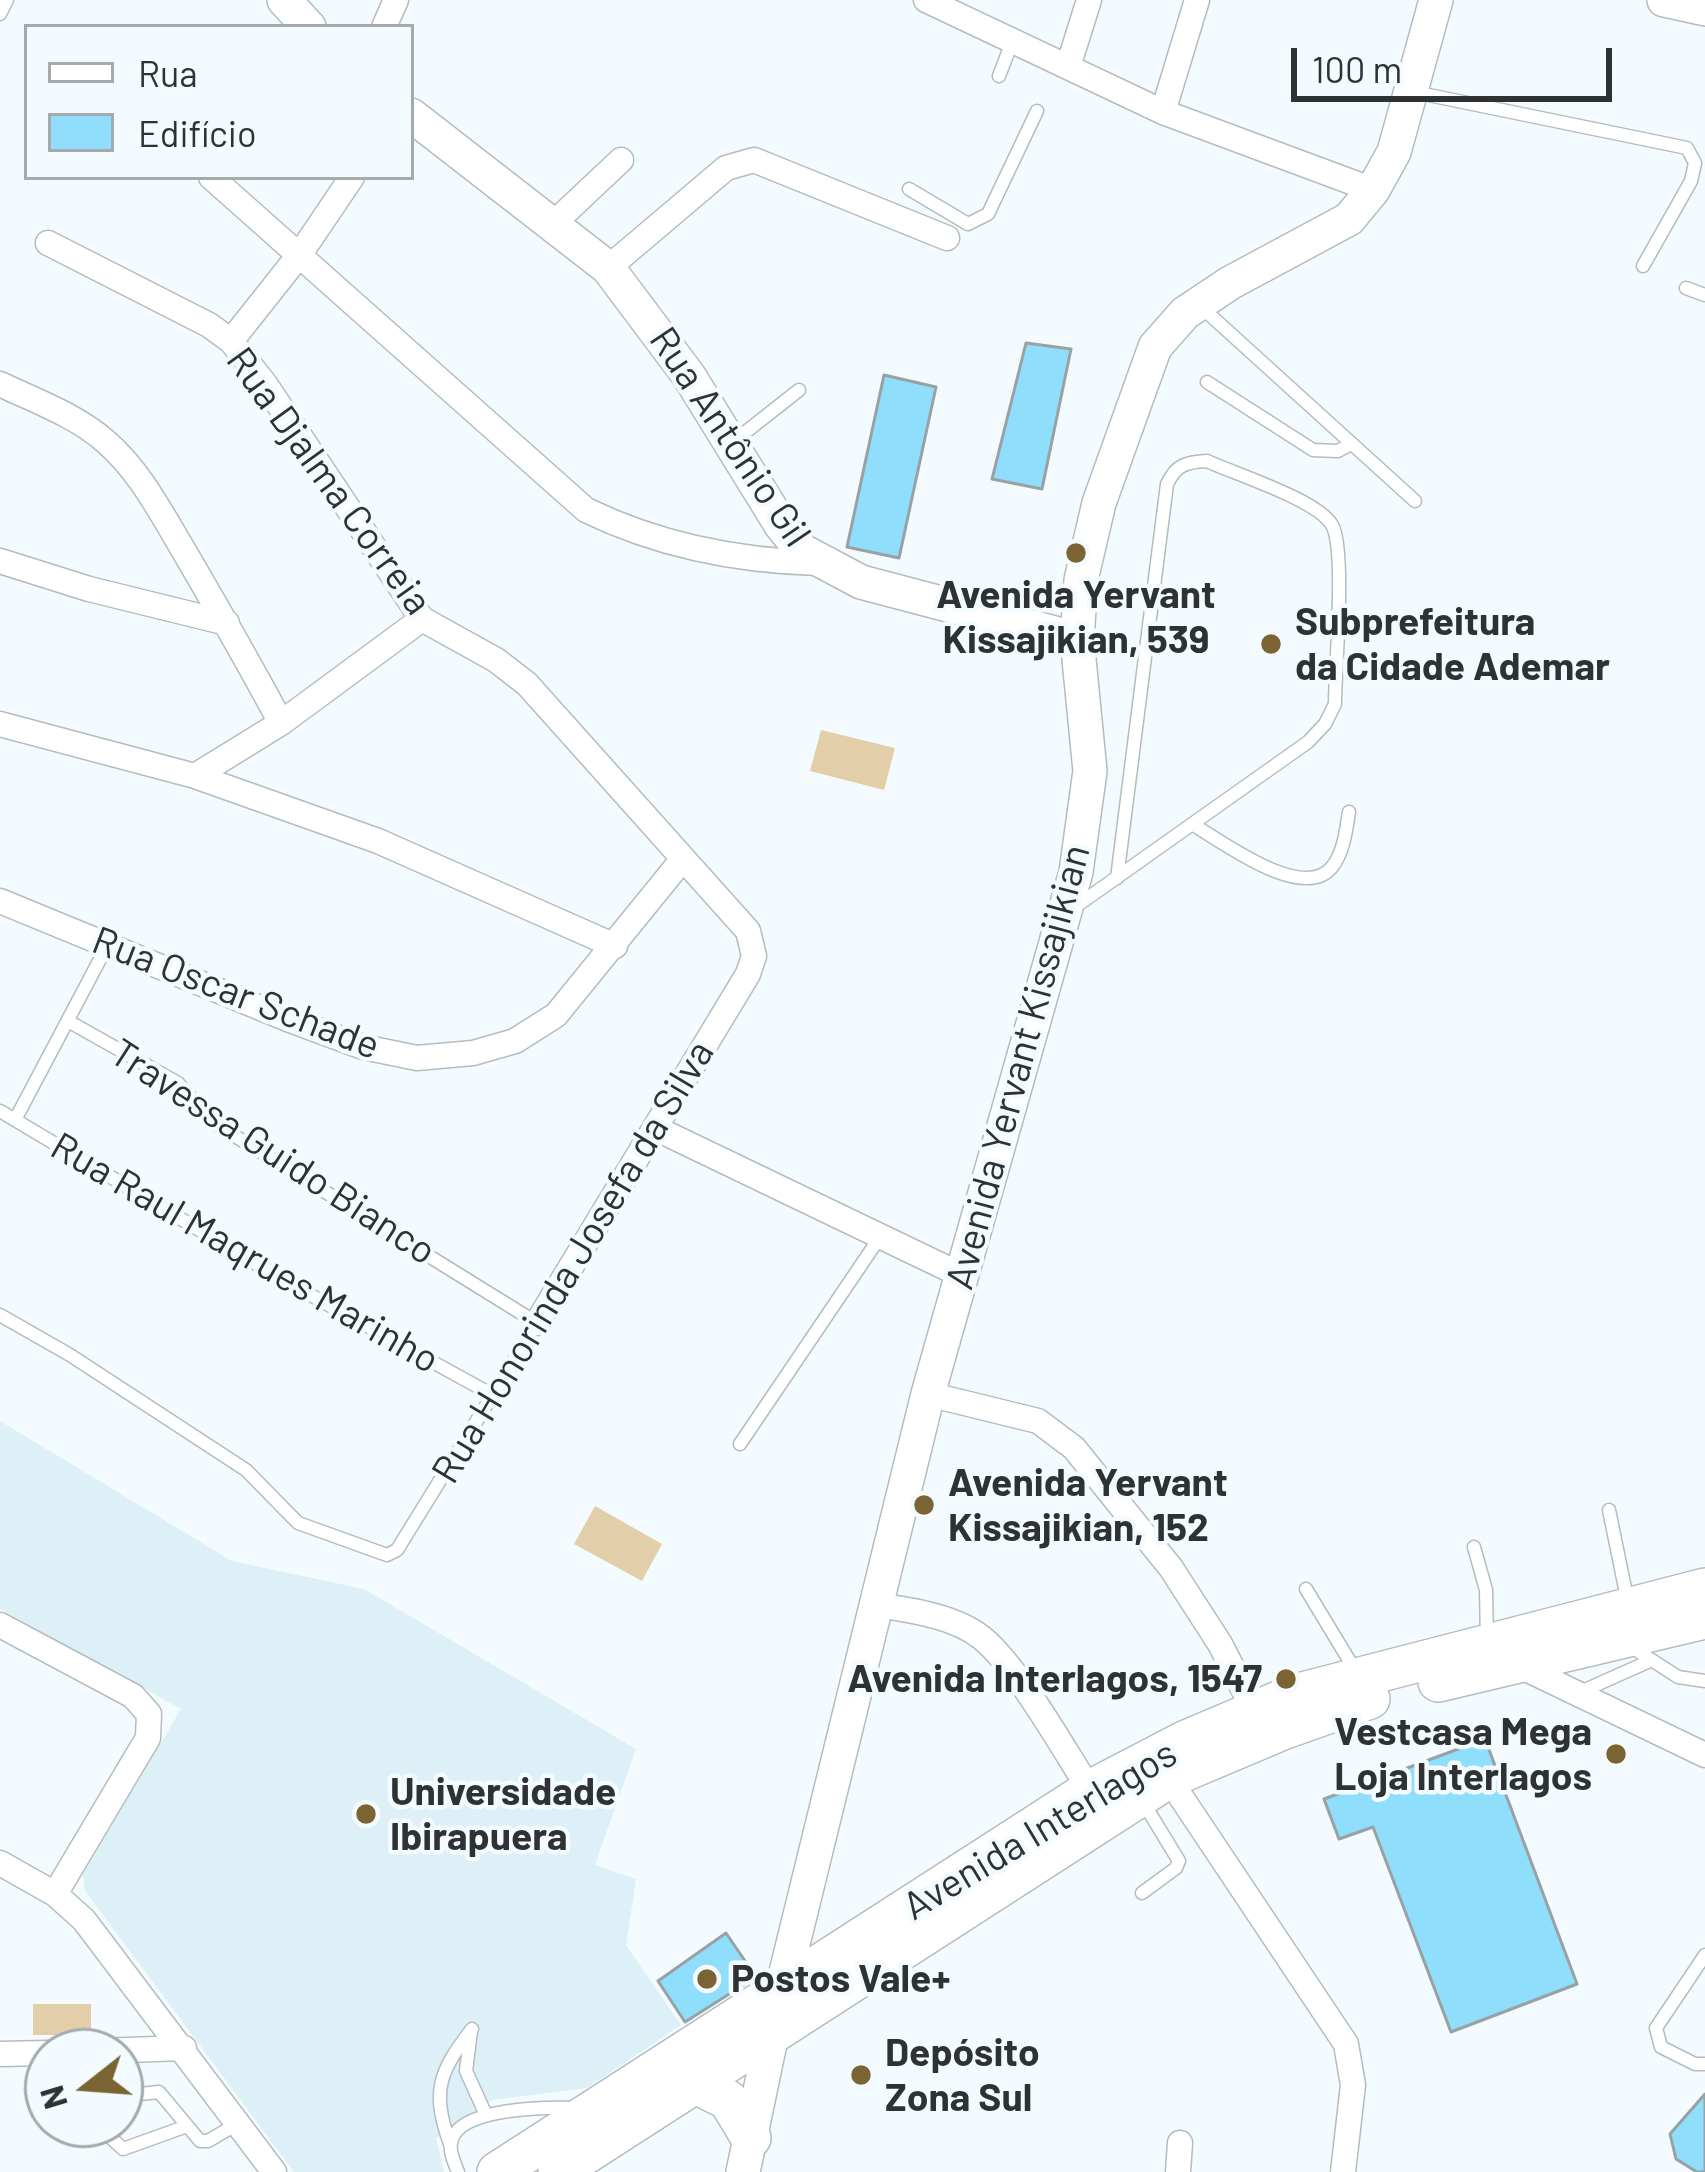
<!DOCTYPE html>
<meta charset="utf-8">
<style>
body{margin:0}
#map{position:relative;width:1705px;height:2172px;overflow:hidden;background:#f4fbfe;font-family:Barlow,sans-serif}
canvas{display:block}
.legend{position:absolute;left:24px;top:24px;width:390px;height:156px;box-sizing:border-box;background:#f4fbfe;border:3px solid #a5abad;margin:0;padding:15px 21px;list-style:none;font-size:36px;color:#2e3234}
.legend li{display:flex;align-items:center;gap:24px;height:60px}
.legend b{width:60px;border:3px solid #a5abad}
.north{position:absolute;left:24px;top:2028px;width:120px;height:120px;box-sizing:border-box;background:#f4fbfe;border:3px solid #a5abad;border-radius:50%;rotate:253deg;font-size:33px;font-weight:700;line-height:48px;text-align:center;color:#2e3234}
.north::after{content:'';display:block;margin:auto;width:42px;height:54px;background:#7b6434;clip-path:polygon(50% 0,100% 100%,50% 72%,0 100%)}
.scale{position:absolute;left:1291px;top:48px;width:321px;height:54px;box-sizing:border-box;border:6px solid #2e3234;border-top:0;padding-left:15px;font-size:36px;line-height:42px;white-space:nowrap;color:#2e3234;-webkit-text-stroke:9px #f4fbfe;paint-order:stroke}
</style>
<div id="map">
<canvas width="1705" height="2172"></canvas>
<ul class="legend">
<li><b style="height:15px;background:#fff"></b>Rua</li>
<li><b style="height:33px;background:#8fdffc"></b>Edifício</li>
</ul>
<div class="north">N</div>
<div class="scale">100 m</div>
</div>
<script>
const g = document.querySelector('canvas').getContext('2d');
g.lineJoin = 'round';
function paint(path, color) {
  g.fillStyle = color;
  g.fill(path, 'evenodd');
}
function strokePath(path, color, width, dash) {
  g.strokeStyle = color;
  g.lineWidth = width;
  g.lineCap = dash ? 'butt' : 'round';
  g.setLineDash(dash || []);
  g.stroke(path);
}
function drawText(font, color, halo, rows, align = 'center') {
  g.font = font + ' Barlow,sans-serif';
  g.lineWidth = 9;
  g.setLineDash([]);
  g.textBaseline = 'middle';
  g.strokeStyle = halo;
  g.fillStyle = color;
  for (const [text, x, y, turn = 0] of rows) {
    g.save();
    g.translate(x, y);
    g.rotate((+turn || 0) * Math.PI / 180);
    g.textAlign = isNaN(turn) ? turn : align;
    if (halo) g.strokeText(text, 0, 0);
    g.fillText(text, 0, 0);
    g.restore();
  }
}
paint(new Path2D(`
 M0,1421L232,1561L364,1589L636,1749L595,1865L636,1879L626,1945L681,2025L587,2088L492,2100L436,2138L444,2172H294L85,1891L83,1874L181,1709L0,1609Z`), '#def0f7');
paint(new Path2D(`
 M821,730L895,748L884,790L810,771Z
 M595,1506L662,1544L642,1581L574,1544Z
 M33,2004H91V2035H33Z`), '#e2cfaa');
const building = new Path2D(`
 M1026,343L1071,349L1042,489L992,479Z
 M884,375L936,387L899,558L847,547Z
 M1485,1739L1577,1984L1451,2032L1373,1827L1339,1839L1324,1799Z
 M726,1933L756,1977L685,2022L658,1981Z
 M1705,2094V2172H1697L1676,2159L1670,2134Z`);
paint(building, '#8fdffc');
strokePath(building, '#98a1a4', 3);
const lane = new Path2D(`
 M0,14L7,0
 M999,76L1012,42
 M1414,92L1687,148L1695,163L1691,181L1643,266
 M909,189L968,224L988,214L1037,111
 M1686,288L1705,295
 M1199,305L1415,501
 M1207,382L1313,450L1338,451L1351,444
 M733,442L799,390
 M1192,824C1221,841 1303,903 1332,867C1344,852 1346,830 1349,812
 M1075,907L1308,742L1325,724L1335,704C1335,670 1346,549 1332,525C1318,500 1235,474 1207,461C1186,462 1176,465 1167,484L1117,878
 M0,1111L285,1281L491,1394
 M15,1120L107,946
 M0,1315L70,1355L246,1470L298,1523L387,1555L397,1550L537,1323L214,1123L178,1083L68,1021
 M740,1444L880,1237
 M1609,1510L1628,1603
 M1474,1547L1486,1590L1487,1641
 M1306,1589L1355,1670
 M1630,1646L1678,1677L1705,1681
 M1578,1693L1652,1660
 M1142,1893L1176,1868L1179,1861L1143,1802
 M1705,1955L1656,2028L1661,2047L1695,2064H1705
 M471,2031L466,2071L486,2115
 M120,2096L159,2092L200,2141H208L237,2124
 M96,2124L123,2149L187,2126
 M450,2144C431,2091 439,2072 472,2029
 M458,2172C455,2164 449,2152 451,2143C456,2107 548,2107 577,2108`);
const street = new Path2D(`
 M926,0L1163,112L1373,190
 M384,27L396,0
 M1068,67L1089,0
 M1163,112L1197,0
 M211,177L586,510C658,545 739,561 819,563
 M553,224L621,160
 M48,243L209,325L231,341L265,384L422,619L496,660L527,684L748,931L754,956L748,974L537,1323
 M608,268L726,168L754,160L947,238
 M231,341L300,254L352,177
 M0,384C36,401 75,415 105,441C138,469 159,509 181,546C215,604 249,663 281,723
 M0,561L89,589L227,623
 M0,724L195,776L281,723L422,619
 M195,776L378,841L615,946
 M0,901L285,1018L363,1047L417,1058L473,1053L515,1041L556,1015L682,860
 M655,1128L963,1276
 M928,1394L1038,1421L1074,1448L1171,1568L1220,1644L1254,1710
 M877,1605C910,1610 955,1616 982,1638C1018,1667 1064,1750 1090,1790
 M0,1625L133,1696L149,1714L148,1738L55,1894
 M1518,1665L1705,1755
 M1163,1770L1346,2044L1353,2085L1343,2172
 M0,1863L55,1894L84,1920L274,2172
 M71,2052L184,2048
 M0,2054L48,2053
 M1178,2172L1180,2143`);
const secondary = new Path2D(`
 M284,0L309,27
 M1664,0L1705,9
 M411,115L608,268L689,376L781,525L801,550L861,582L1077,639
 M743,2172L778,2005L928,1394L1076,872L1090,771L1077,639L1081,580L1099,503L1155,347L1185,313L1230,283L1349,219L1373,190L1394,152L1436,0`);
const primary = new Path2D(`
 M1438,1682L1705,1619
 M694,2083L728,2100L751,2138
 M497,2172L1090,1790L1184,1741L1295,1694L1705,1588
 M558,2172L1169,1778L1285,1729L1370,1699`);
strokePath(lane, '#b3bcc0', 15);
strokePath(street, '#b3bcc0', 27);
strokePath(secondary, '#b3bcc0', 36);
strokePath(primary, '#b3bcc0', 42);
strokePath(lane, '#fff', 12);
strokePath(street, '#fff', 24);
strokePath(secondary, '#fff', 33);
strokePath(primary, '#fff', 39);
for (const [x, y, r, color] of [
 [1076,553,12,"#7b6434"],
 [1271,644,12,"#7b6434"],
 [924,1505,12,"#7b6434"],
 [1286,1679,12,"#7b6434"],
 [1616,1754,12,"#7b6434"],
 [366,1814,12,"#7b6434"],
 [707,1979,12,"#7b6434"],
 [861,2075,12,"#7b6434"]
]) {
  const dot = new Path2D();
  dot.arc(x, y, r, 0, 2 * Math.PI);
  g.fillStyle = color;
  g.fill(dot);
  strokePath(dot, '#f4fbfe', 4.5);
}
drawText('39px', '#2e3234', '#f4fbfe', [
 ["Rua Antônio Gil",730,437,56],
 ["Rua Djalma Correia",329,481,54],
 ["Rua Oscar Schade",236,993,21],
 ["Avenida Yervant Kissajikian",1018,1067,-75],
 ["Travessa Guido Bianco",273,1152,33],
 ["Rua Raul Maqrues Marinho",245,1253,30],
 ["Rua Honorinda Josefa da Silva",573,1262,-59],
 ["Avenida Interlagos",1040,1830,-31]
]);
drawText('bold 39px', '#2e3234', '#f4fbfe', [
 ["Avenida Yervant",1076,595,"center"],
 ["Kissajikian, 539",1076,640,"center"],
 ["Subprefeitura",1295,622],
 ["da Cidade Ademar",1295,667],
 ["Avenida Yervant",948,1483],
 ["Kissajikian, 152",948,1528],
 ["Avenida Interlagos, 1547",1262,1679,"right"],
 ["Vestcasa Mega",1592,1732,"right"],
 ["Loja Interlagos",1592,1777,"right"],
 ["Universidade",390,1792],
 ["Ibirapuera",390,1837],
 ["Postos Vale+",731,1979],
 ["Depósito",885,2053],
 ["Zona Sul",885,2098]
], 'left');
</script>
